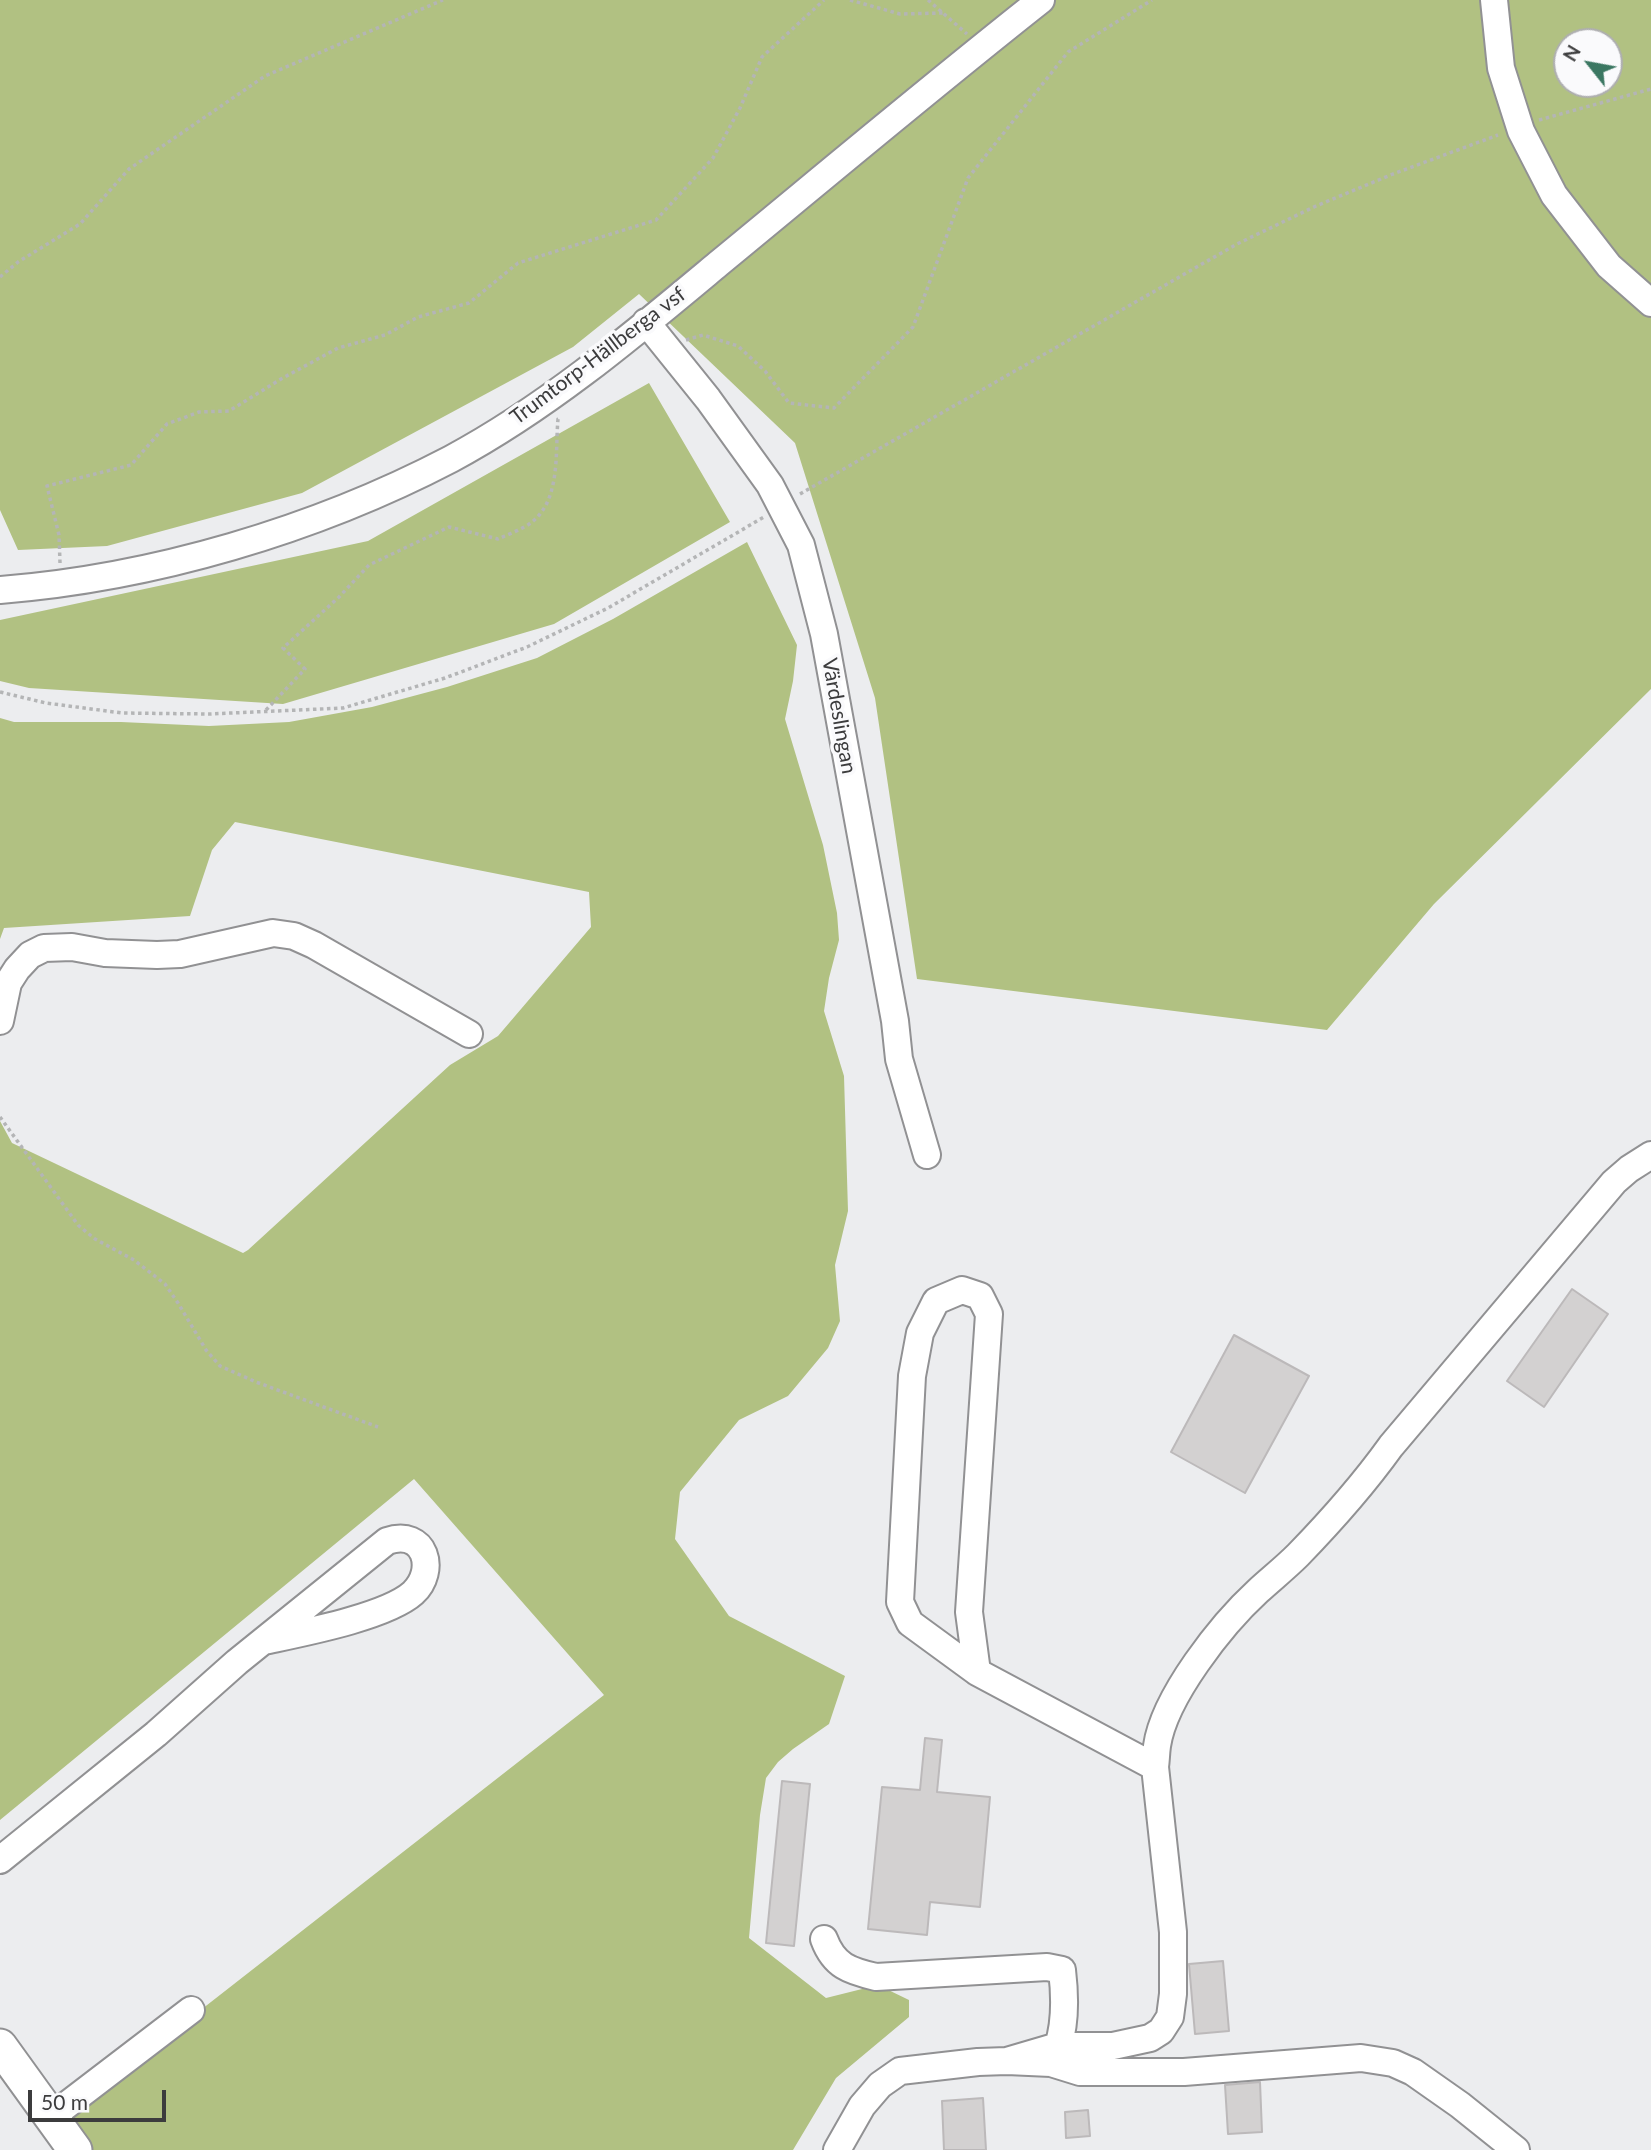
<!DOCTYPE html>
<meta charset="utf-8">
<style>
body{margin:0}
#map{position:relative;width:1651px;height:2150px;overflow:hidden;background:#ecedef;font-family:Lato,sans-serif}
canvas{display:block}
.north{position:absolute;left:1553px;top:28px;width:70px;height:70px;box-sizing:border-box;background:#fafafc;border:2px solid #aeaeb0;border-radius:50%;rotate:301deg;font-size:19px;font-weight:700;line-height:28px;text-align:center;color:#3c3c3d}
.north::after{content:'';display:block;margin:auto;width:24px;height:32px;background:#3b7762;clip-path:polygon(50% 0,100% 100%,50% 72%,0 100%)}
.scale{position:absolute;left:28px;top:2090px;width:138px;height:32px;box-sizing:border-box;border:4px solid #3c3c3d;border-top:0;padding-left:9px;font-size:21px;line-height:24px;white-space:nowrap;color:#3c3c3d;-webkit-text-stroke:5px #fafafc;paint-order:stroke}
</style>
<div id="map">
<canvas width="1651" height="2150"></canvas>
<div class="north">N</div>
<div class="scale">50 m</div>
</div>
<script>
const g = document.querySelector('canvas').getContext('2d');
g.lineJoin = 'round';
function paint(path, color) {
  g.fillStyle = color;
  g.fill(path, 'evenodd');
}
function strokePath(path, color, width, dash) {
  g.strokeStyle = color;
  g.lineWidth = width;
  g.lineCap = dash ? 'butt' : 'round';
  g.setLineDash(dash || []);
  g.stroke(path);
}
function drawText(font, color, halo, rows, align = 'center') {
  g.font = font + ' Lato,sans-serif';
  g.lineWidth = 7;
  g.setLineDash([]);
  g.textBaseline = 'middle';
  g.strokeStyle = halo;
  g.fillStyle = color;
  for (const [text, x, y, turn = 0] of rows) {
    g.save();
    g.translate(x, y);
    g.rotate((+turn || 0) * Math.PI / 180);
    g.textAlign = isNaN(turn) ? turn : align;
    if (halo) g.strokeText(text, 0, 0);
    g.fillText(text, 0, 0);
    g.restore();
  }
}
paint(new Path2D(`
 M0,0H1651V689L1434,904L1327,1030L917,979L875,698L795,443L639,294L573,347L302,493L107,546L18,550L0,510ZM1567,42H1609V84H1567Z
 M649,383L730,522L554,624L283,704L29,688L0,681V620L368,541Z
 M747,542L797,645L793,681L785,719L823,845L837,913L839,940L829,978L824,1011L844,1076L848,1211L835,1265L840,1321L828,1348L788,1396L739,1420L680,1492L675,1539L729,1616L845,1676L829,1724L793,1749L778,1762L766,1778L760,1815L749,1938L826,1998L878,1985L909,2000V2017L836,2078L793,2150H88L65,2116L604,1695L414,1479L0,1820V1121L12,1143L243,1253L248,1250L450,1065L498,1036L591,927L589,892L235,822L212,850L190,916L4,928L0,939V718L14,722H121L209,726L289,722L372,707L447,687L537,658L613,619Z`), '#b1c182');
const building = new Path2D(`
 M1572,1289L1608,1314L1544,1407L1507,1381Z
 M1234,1335L1309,1376L1245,1493L1171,1452Z
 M925,1738L942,1740L937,1792L990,1797L980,1907L930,1902L927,1935L868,1929L882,1787L920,1790Z
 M782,1781L810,1784L794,1946L766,1943Z
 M1223,1961L1229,2031L1195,2034L1189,1964Z
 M1260,2082L1262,2132L1228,2134L1225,2085Z
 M983,2098L986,2150H944L942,2101Z
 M1088,2110L1090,2136L1066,2138L1065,2112Z`);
paint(building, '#d3d1d1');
strokePath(building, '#bcb9ba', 2);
const minor = new Path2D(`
 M1494,0L1501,68L1521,131L1554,195L1609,266L1651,303
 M646,322L708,399L770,485L801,545L824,634L895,1021L899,1059L927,1155
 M0,590C153,578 315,530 451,459C548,407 634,334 718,264C825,176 932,86 1041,0
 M0,1021L8,983L17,969L30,955L44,948L72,947L105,953L157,955L180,954L273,933L294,936L314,945L469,1034
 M977,1672L969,1612L989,1314L980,1296L962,1290L936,1301L920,1333L912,1376L900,1602L910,1623L977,1672L1155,1767
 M0,1860L156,1734L237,1662L387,1541C426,1528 437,1571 413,1593C386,1617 301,1633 264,1641
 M824,1939C834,1966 850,1971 876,1977L1047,1967L1062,1970C1065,1995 1066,2022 1058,2046
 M1007,2061L1058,2046H1113L1150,2038L1161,2031L1170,2017L1173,1994V1932L1155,1767C1156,1760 1156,1753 1157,1746C1164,1697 1222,1624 1258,1591C1271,1579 1285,1568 1298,1555C1331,1521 1363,1485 1391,1446L1614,1182L1629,1169L1651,1155
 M51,2117L191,2010
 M837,2150L862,2106L880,2085L900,2071L978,2062L1007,2061L1051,2063L1080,2072H1184L1361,2058L1393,2063L1413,2072L1460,2105L1516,2150`);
const major = new Path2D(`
 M0,2046L75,2150`);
strokePath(minor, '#919193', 30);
strokePath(major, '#919193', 37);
strokePath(new Path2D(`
 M850,0L900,14L943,13
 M928,0L967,34
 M1539,120L1651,89
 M0,277L18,262L80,224L129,169L265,76L443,0
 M686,340L703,335L738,346L765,371L789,403L834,408L913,327L968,178L1068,52L1152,0
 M800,494L1237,244L1316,206L1393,174L1498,135
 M60,563L59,535L47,486L131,465L167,424L199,412L229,411L281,379L338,348L385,335L418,317L469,303L518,263L656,220L713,158L740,108L762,57L824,0
 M0,692L46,703L122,713L209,714L343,708L445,678L527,647L608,608L764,517
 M266,710L305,669L283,648L339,597L369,565L449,527L498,539C509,534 523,529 532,522C561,499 555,452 558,419L560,418
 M0,1117L78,1225L95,1239L134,1260L165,1284L178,1303L206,1350L220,1366L256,1382L378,1427`), '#b4b5b6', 3.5, [3.5, 3.5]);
strokePath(minor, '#fff', 26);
strokePath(major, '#fff', 33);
drawText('21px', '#3c3c3d', '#fafafc', [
 ["Trumtorp-Hällberga vsf",598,356,-37],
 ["Värdeslingan",839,716,80]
]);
</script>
